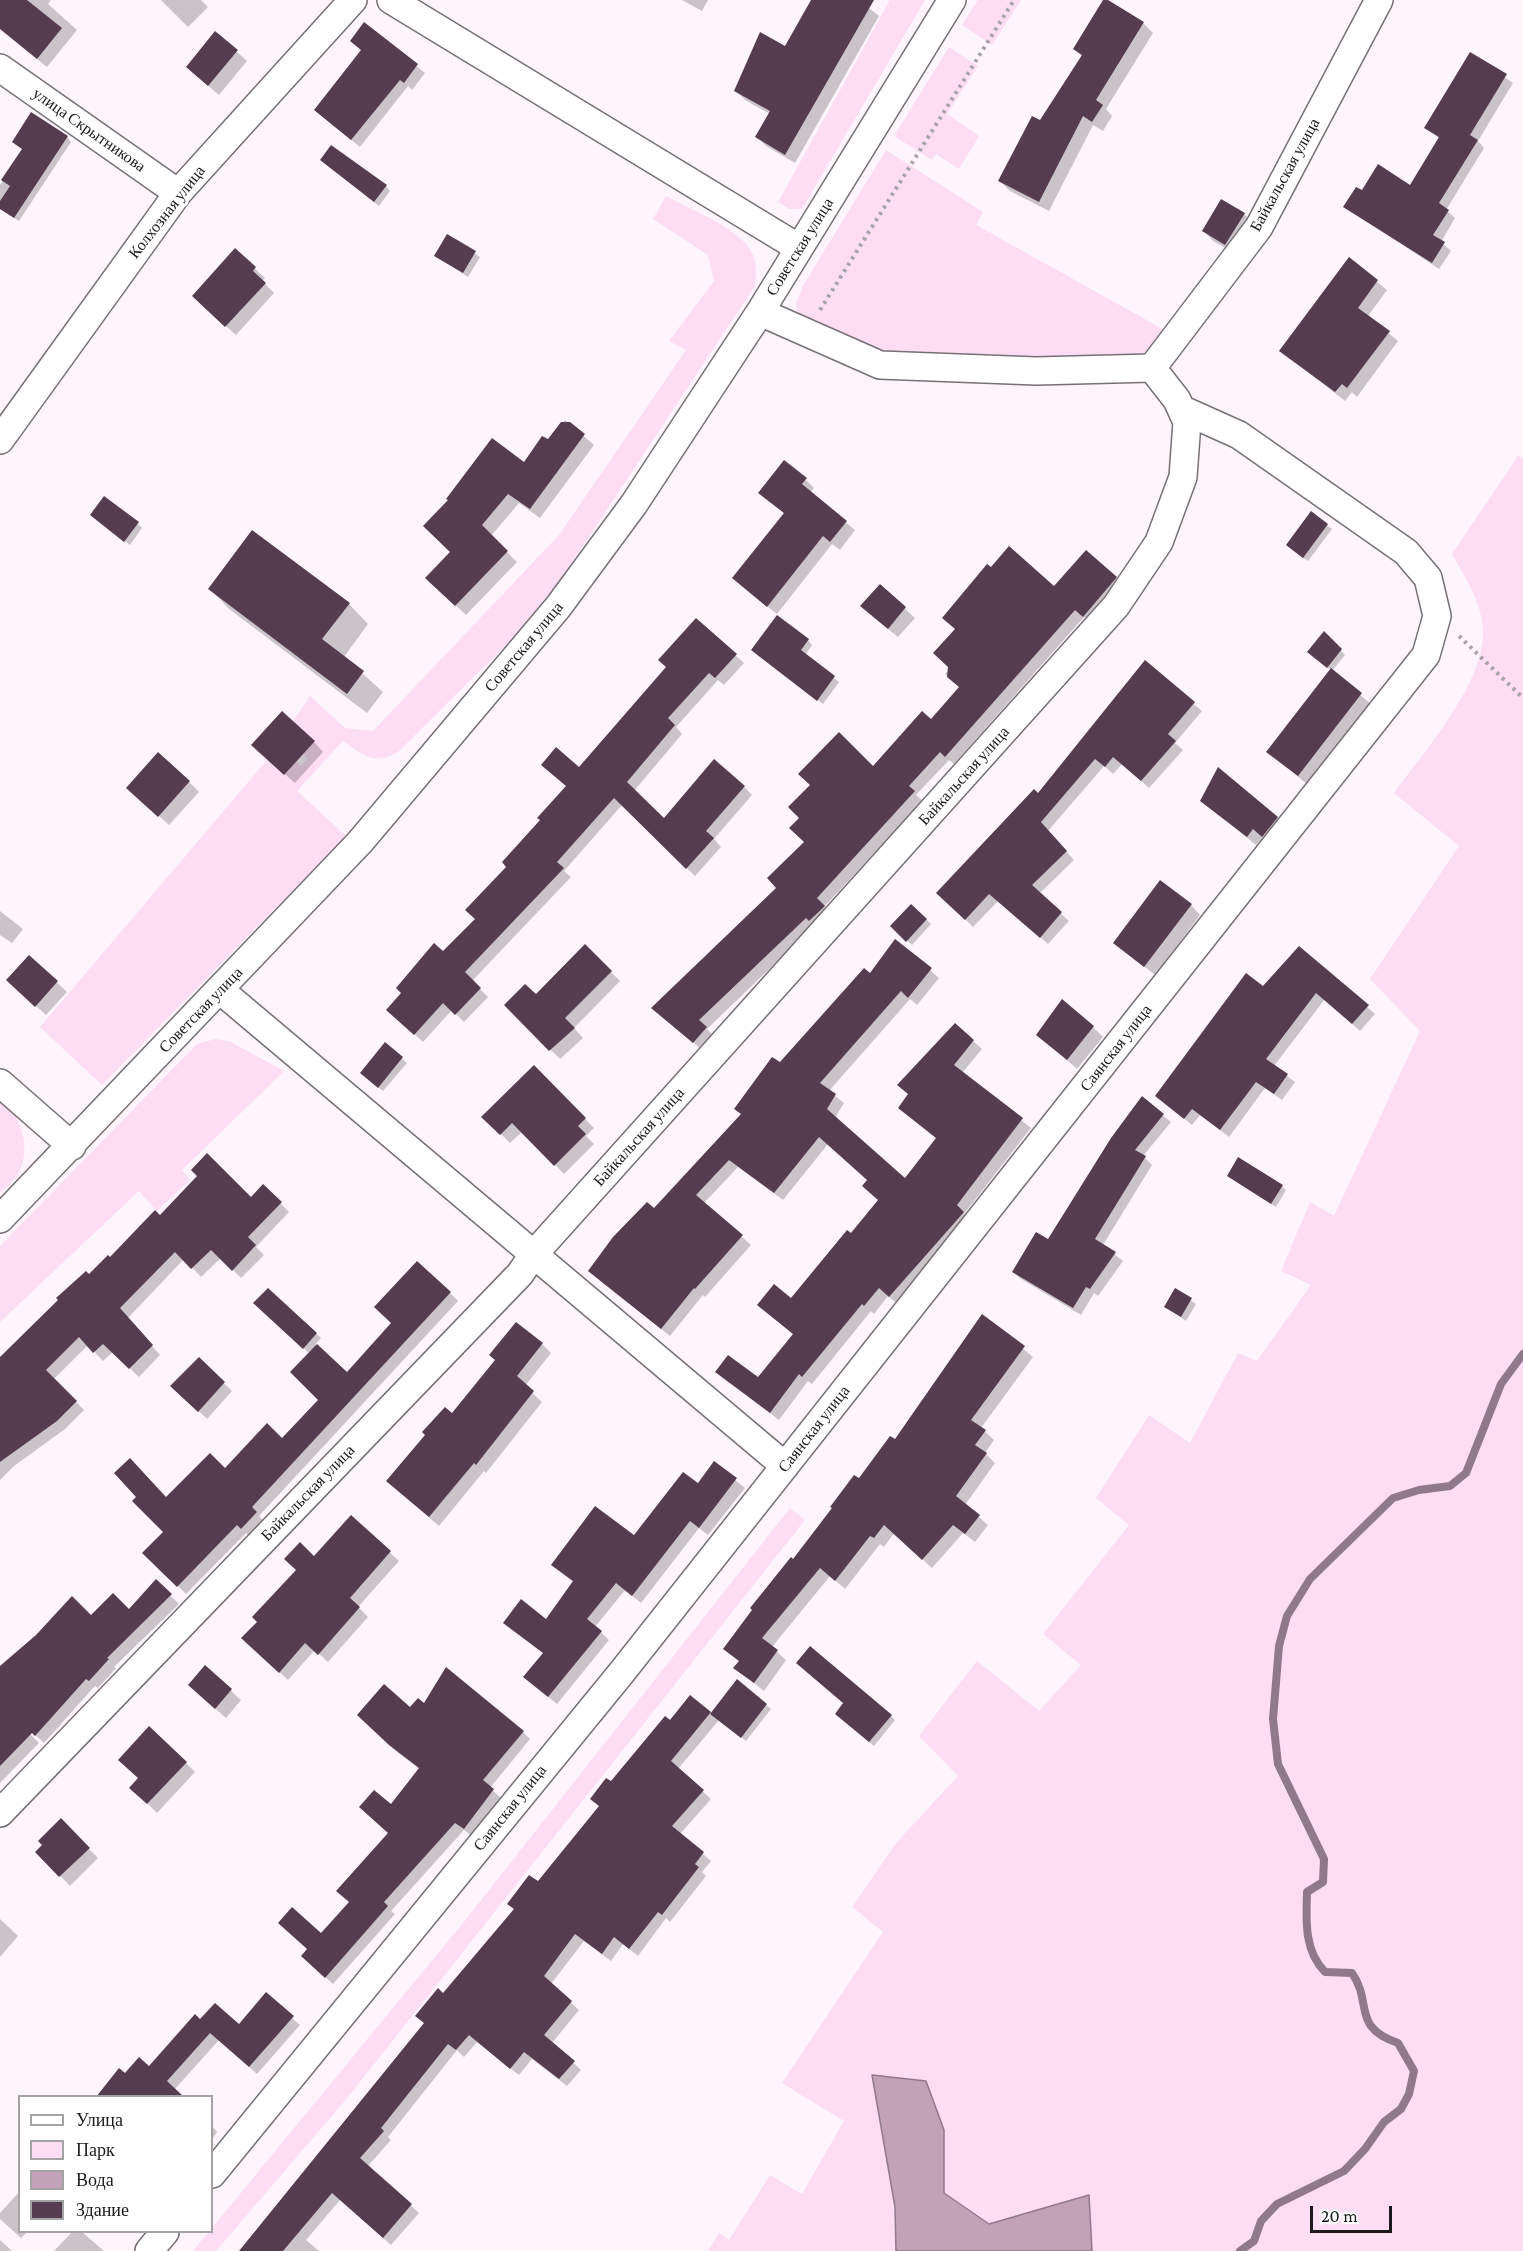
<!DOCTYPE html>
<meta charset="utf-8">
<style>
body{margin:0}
#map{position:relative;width:1523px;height:2251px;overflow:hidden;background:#fdf5fb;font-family:"Crimson Pro",serif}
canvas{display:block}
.legend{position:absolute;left:18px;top:2095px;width:195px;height:138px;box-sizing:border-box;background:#fff;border:2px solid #a4a3a4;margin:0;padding:8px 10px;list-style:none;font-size:18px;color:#1c191c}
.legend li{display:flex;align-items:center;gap:12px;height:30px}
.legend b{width:30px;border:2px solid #a4a3a4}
.scale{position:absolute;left:1310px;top:2206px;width:82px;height:27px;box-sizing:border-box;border:3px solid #1c191c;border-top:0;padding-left:8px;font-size:18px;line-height:21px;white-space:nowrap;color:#1c191c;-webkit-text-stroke:4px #fff;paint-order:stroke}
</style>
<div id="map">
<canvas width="1523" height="2251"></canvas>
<ul class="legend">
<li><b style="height:8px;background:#fff"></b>Улица</li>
<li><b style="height:16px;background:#fcddf3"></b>Парк</li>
<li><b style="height:16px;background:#c2a2b9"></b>Вода</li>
<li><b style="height:16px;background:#563c4f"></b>Здание</li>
</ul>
<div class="scale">20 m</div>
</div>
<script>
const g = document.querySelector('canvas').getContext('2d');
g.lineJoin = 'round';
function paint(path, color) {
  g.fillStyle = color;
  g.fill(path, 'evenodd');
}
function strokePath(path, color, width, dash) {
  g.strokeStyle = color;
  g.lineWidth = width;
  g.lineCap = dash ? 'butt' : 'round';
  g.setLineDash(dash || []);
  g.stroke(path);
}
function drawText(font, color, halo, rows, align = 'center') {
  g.font = font + ' "Crimson Pro",serif';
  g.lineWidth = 6;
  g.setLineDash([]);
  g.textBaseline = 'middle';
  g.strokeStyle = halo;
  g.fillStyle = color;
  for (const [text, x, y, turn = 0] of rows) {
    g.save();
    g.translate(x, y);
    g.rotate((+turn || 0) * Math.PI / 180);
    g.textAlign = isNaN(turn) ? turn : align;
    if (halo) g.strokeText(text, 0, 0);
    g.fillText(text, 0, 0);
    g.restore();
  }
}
paint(new Path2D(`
 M890,0H925L802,209H789L778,202Z
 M978,0H1021L992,45L962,25Z
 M949,47L978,66L947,114L979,136L959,169L936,154L932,160L894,136Z
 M886,150L983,212L976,225L1168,332L1157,345L1146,353L963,370L905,367L798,321L796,303L804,284Z
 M666,196C691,210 728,223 747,245C757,257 757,272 755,286L557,585L519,632L398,752C373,766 364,755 343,741L297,791L346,836L102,1085L40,1027L267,760L284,775L296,762L301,766L308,759L303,754L314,741L293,721L310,696L345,728L373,731L559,535L686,350L669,341L714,281L708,255L653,219Z
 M1518,456L1523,458V2251H1092L1088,2195L989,2224L944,2193V2130L873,2075L895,2207L896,2251H708L719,2233L729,2240L770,2175L802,2194L844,2121L782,2083L883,1932L852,1907L897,1842L958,1776L919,1736L977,1661L1039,1711L1081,1665L1043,1634L1129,1525L1096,1498L1149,1415L1190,1443L1238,1353L1257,1361L1311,1285L1281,1271L1310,1202L1334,1216L1420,1031L1370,979L1459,846L1394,793C1423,753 1486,682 1483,630C1482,602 1465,578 1452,554Z
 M215,1039L229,1041L284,1071L182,1170L190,1180L157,1211L139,1191L0,1322V1246L197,1044Z
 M0,1097C21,1114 33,1150 17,1176C13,1182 5,1188 0,1193Z
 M790,1508L805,1520L348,2097L216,2251H193L467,1918Z`), '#fcddf3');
const water = new Path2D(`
 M872,2075L926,2081L944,2130V2193L989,2224L1089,2195L1092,2251H896L895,2207Z`);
paint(water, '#c2a2b9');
strokePath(water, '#90798a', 1.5);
paint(new Path2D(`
 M0,0H51L48,4L77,30L47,67L0,29Z
 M161,0H201L208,7L188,27Z
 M682,0H708L702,11Z
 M813,0H859L879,16L795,163L766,146L757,137L770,114L745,100L735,90L785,48Z
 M1104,0L1143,23L1153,33L1106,109L1112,116L1103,131L1093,125L1049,211L1010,191L1000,181L1083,57L1074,49Z
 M365,24L425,73L412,90L408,86L360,147L323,117L362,51L352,41Z
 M216,33L247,61L219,95L197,76Z
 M1471,54L1513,83L1478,141L1484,148L1446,210L1455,218L1441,242L1451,251L1439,269L1345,207L1362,192L1411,187L1440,139L1426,128Z
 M67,137L71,142L19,221L0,209V185L23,150Z
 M326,164L386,186L390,191L379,206Z
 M1244,214L1254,224L1236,254L1213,241L1204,231Z
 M448,236L480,257L468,277L436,256Z
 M235,250L265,278L262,281L274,293L236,335L203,306Z
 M1349,259L1387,290L1368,316L1398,341L1357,397L1352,392L1345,401L1281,351Z
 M565,420L594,445L540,518L519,503L491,536L517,562L466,615L427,578Z
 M806,480L814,488L810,493L855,530L840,550L832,544L777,614L742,586L785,514L769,501Z
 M1312,513L1332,529L1308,561L1292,550Z
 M96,520L138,524L142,528L130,545Z
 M1116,578L1124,586L1092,624L1084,617L954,764L949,760L916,795L923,801L824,907L832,915L815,925L707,1029L714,1036L702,1050L653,1008L778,888L806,842L873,768L931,722L960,688L945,674L950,668L1054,588Z
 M880,586L915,618L898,637L872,616Z
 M210,589L349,604L368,624L344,657L383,692L367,713L229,609Z
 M696,620L744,663L724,685L718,680L676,727L682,734L634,791L664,820L744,787L752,795L714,839L721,847L695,876L622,805L564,871L571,877L472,981L488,997L464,1022L452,1010L423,1042L388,1009L476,919L508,867L542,820L580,769L668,668Z
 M1324,633L1345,655L1332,671L1371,704L1308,785L1268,752L1331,670L1313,657Z
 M808,640L812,645L805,655L839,682L823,704L757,655Z
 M1145,662L1202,711L1175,743L1183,750L1149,788L1122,764L1113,774L1104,766L1048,831L1074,860L1039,894L1069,921L1048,944L998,901L973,927L938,893L1038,795Z
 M314,742L323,752L295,783L263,755Z
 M189,782L199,792L169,825L138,797Z
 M1202,801L1277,818L1286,827L1272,845L1263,837L1256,845Z
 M1191,905L1200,915L1155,975L1115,943Z
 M911,906L931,924L912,945L892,926Z
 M0,911L23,929L12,943L0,935Z
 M896,941L939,978L917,1005L910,999L829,1091L844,1103L835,1118L906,1181L937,1139L900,1108L973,1041L982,1049L962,1073L1031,1128L964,1214L971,1222L899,1305L888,1296L874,1314L871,1311L812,1384L808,1381L779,1420L717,1372L758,1379L794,1335L759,1305L791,1300L879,1201L869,1180L828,1144L783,1200L738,1167L704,1203L751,1245L705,1297L703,1295L670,1336L599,1280L654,1210L743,1115L780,1064L870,975Z
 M585,946L620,981L574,1028L583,1038L560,1059L506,1005L536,997Z
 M1299,948L1375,1014L1360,1031L1325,999L1274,1066L1295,1082L1282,1100L1265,1088L1229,1137L1200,1115L1192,1125L1157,1096Z
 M30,957L67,992L46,1015L18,990Z
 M1093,1027L1103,1037L1077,1069L1038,1035Z
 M386,1044L407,1063L383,1091L367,1078Z
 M534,1067L594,1128L586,1136L594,1144L564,1174L523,1131L510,1143L484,1117Z
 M1143,1099L1171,1122L1143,1156L1152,1165L1103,1245L1123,1261L1098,1296L1094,1293L1081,1315L1021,1279L1013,1272L1049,1242Z
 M1228,1176L1282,1186L1286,1190L1276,1207Z
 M263,1186L289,1212L256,1247L264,1255L241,1278L221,1258L201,1277L184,1259L128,1318L160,1355L139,1377L113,1352L103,1361L88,1345L54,1379L84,1410L65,1429L14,1466L0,1480V1359L89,1276L160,1217L251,1199Z
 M1175,1290L1196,1304L1186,1321L1165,1306Z
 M268,1291L321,1338L315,1345L347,1374L450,1293L458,1301L259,1516L264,1521L250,1537L246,1533L186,1594L145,1553L165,1532L167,1499L282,1440L320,1400L310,1354L255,1303Z
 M982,1316L1033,1357L981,1428L994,1440L985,1453L995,1463L965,1505L988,1525L975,1542L963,1533L932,1568L894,1533L884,1547L880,1544L845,1589L830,1576L772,1647L786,1660L764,1691L735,1668L740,1662L725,1649L859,1480L895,1442Z
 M542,1344L551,1353L525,1386L542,1402L486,1473L484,1471L439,1526L397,1490L452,1416Z
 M199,1359L232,1391L207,1419L172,1386Z
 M714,1463L745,1488L708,1535L699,1528L641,1603L625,1590L595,1627L609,1640L557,1704L534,1685L544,1654L505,1622L546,1621L574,1583L553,1565L634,1537L698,1485Z
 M351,1517L399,1561L358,1607L368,1617L328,1662L315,1650L288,1680L252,1646L259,1622L297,1570L314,1558Z
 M156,1581L179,1604L114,1667L116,1668L98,1688L95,1686L44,1743L30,1730L28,1732L39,1743L0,1783V1669L91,1617L129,1611Z
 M205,1667L241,1700L226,1718L200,1695Z
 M691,1697L711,1715L766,1705L771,1709L746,1741L719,1720L678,1769L711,1799L680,1834L711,1861L702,1872L706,1876L670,1922L666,1918L638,1956L623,1944L611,1961L584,1941L551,1984L579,2010L552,2043L581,2070L567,2086L532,2059L519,2075L477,2042L464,2057L457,2050L388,2137L391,2140L368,2166L419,2213L391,2245L340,2200L306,2240L319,2251H241L426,2024L444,1995L515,1910L509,1904L538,1883L600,1807L611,1783Z
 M845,1703L891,1716L895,1720L874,1746L841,1718Z
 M424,1705L523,1732L530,1739L490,1788L501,1798L472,1836L464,1830L391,1911L395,1914L333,1984L311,1964L322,1935L351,1902L389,1834L391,1806L420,1769L398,1753L359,1715Z
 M186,1763L195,1772L157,1813L141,1797L140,1779Z
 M61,1821L98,1858L70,1886L37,1852Z
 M0,1919L18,1936L0,1957Z
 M292,2018L300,2025L257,2074L219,2040L174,2090L126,2075L149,2068L200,2021L239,2026Z
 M212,2126L217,2132L212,2139Z
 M20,2191V2232H27L21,2238L0,2219V2213Z
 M72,2232H82L104,2251H54Z
 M0,2240L12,2251H0Z`), '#0003');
strokePath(new Path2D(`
 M1240,2251L1254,2241L1261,2221L1277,2204L1344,2171L1365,2149L1384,2122L1401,2109L1409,2094L1414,2071L1398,2043C1351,2027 1373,2003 1352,1973L1325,1972C1304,1951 1306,1920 1307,1892L1323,1882L1324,1859L1278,1764L1273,1719L1279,1646L1287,1616L1310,1579L1393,1498L1419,1490L1450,1486L1466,1473L1501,1384L1523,1354`), '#90798a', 8);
paint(new Path2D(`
 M0,0H27L62,28L37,59L0,29Z
 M811,0H874L785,155L755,137L770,111L734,91L760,32L785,46Z
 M1103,0H1108L1144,22L1096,100L1103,105L1092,122L1083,116L1039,202L998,181L1032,116L1040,120L1082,55L1073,49Z
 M364,22L418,64L404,83L400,80L351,140L314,110L361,50L350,41Z
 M215,31L238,50L208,86L186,67Z
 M1470,52L1507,74L1470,135L1478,140L1439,203L1449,210L1433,235L1445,242L1432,263L1343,207L1356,187L1362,190L1378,164L1410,185L1439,137L1424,128Z
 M31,112L68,136L14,218L0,209V201L10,186L1,180L22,149L12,142Z
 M331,145L387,185L374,202L320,160Z
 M1221,199L1245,213L1225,245L1202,231Z
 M447,234L476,251L463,273L434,256Z
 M235,248L256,267L253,271L266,283L225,327L192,296Z
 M1349,257L1378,280L1358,308L1390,331L1347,388L1342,384L1335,392L1279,351Z
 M561,422H570L585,434L530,509L508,494L482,525L508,551L455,606L425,578L450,552L423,526L448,500L446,499L492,438L524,462L542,436L548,439Z
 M784,460L807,478L802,484L847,521L830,542L823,536L767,607L732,578L784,513L758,493Z
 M104,496L139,522L124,542L90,515Z
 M1311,511L1328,524L1303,558L1286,545Z
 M252,530L350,603L322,639L364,671L347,694L208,589Z
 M1009,546L1054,586L1086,550L1117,577L1083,617L1075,610L945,757L940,752L909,786L915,791L817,898L825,906L809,921L806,918L699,1020L707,1027L693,1043L651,1008L776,888L767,878L804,842L789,828L799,818L788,807L810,785L798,774L839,732L873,766L922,711L931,719L959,687L947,677L948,667L933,653L955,629L942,618L987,564L991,567Z
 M880,584L906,607L888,629L860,606Z
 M777,615L809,639L801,650L835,676L817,701L751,650Z
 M696,618L737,654L715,678L709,673L668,718L675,725L627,782L664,818L714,759L745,786L706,831L714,838L686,869L614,798L557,862L564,868L465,972L481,988L455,1015L443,1003L414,1035L386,1010L401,993L396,988L434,943L443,951L475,919L465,910L506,867L502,862L540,820L537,818L566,786L541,765L556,747L579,767L666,667L658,660Z
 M1324,631L1342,649L1327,668L1307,652Z
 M1145,660L1195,702L1168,734L1176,741L1141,781L1113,757L1105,767L1095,759L1041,822L1067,851L1032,885L1062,912L1040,938L989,894L965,920L936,893L1034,789L1038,793Z
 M1331,668L1362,693L1298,776L1266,752Z
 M282,711L315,741L284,775L251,745Z
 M158,752L190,781L158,817L126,788Z
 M1218,767L1278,817L1262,837L1253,829L1247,837L1200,801Z
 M1160,880L1192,904L1144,967L1113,943Z
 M911,904L927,919L906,942L890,926Z
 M895,939L932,968L908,998L901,991L820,1083L836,1094L827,1109L905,1178L936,1138L898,1108L908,1094L897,1085L955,1023L974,1040L954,1065L1023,1118L957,1205L964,1212L889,1297L879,1288L864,1306L862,1304L802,1377L799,1374L770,1413L715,1372L728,1355L758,1377L793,1334L757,1305L774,1284L791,1298L847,1230L851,1233L878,1200L862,1186L867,1180L819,1137L774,1193L729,1160L696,1195L743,1235L695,1289L694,1288L661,1329L588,1271L613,1237L647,1202L654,1208L741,1114L734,1109L772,1057L780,1062L864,968L870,973Z
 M585,944L612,971L565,1018L575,1028L549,1051L504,1005L525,984L536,994Z
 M1299,946L1369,1005L1352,1024L1316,993L1266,1059L1288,1074L1274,1094L1256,1082L1220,1130L1192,1109L1184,1119L1155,1096L1246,973L1263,986Z
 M29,955L58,981L35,1007L6,980Z
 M1062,999L1094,1026L1067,1060L1036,1035Z
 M385,1042L403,1057L378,1088L360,1073Z
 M534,1065L586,1118L578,1126L586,1134L554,1166L512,1123L500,1135L481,1117Z
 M1142,1096L1164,1114L1135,1150L1146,1156L1095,1239L1116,1252L1090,1289L1086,1287L1073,1308L1012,1272L1036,1232L1048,1239L1111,1138Z
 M207,1153L251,1197L263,1184L282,1202L248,1237L256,1245L232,1271L211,1250L191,1269L175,1252L120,1308L153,1345L129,1369L103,1344L93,1353L79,1337L46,1370L77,1401L57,1421L0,1462V1357L58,1300L56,1298L86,1271L89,1274L108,1255L110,1257L155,1210L160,1215L197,1176L191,1170Z
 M1238,1157L1283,1185L1271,1204L1227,1176Z
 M417,1261L451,1292L252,1507L257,1512L241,1529L237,1525L177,1587L142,1553L163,1532L132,1501L136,1497L114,1473L130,1458L166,1497L210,1453L225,1468L267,1423L282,1438L318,1400L290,1372L317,1344L347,1372L391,1323L374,1307Z
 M268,1288L317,1333L303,1349L253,1303Z
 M1175,1288L1192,1298L1181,1317L1164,1307Z
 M982,1314L1025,1346L971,1420L986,1430L975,1445L987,1453L956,1496L980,1515L965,1534L953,1525L922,1560L884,1525L874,1538L870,1536L835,1581L820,1568L762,1638L778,1650L754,1683L733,1668L739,1661L723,1649L752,1610L750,1608L791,1557L793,1559L832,1508L830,1507L854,1475L859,1478L890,1436L895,1439Z
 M516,1322L543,1343L517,1376L534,1391L476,1465L474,1463L429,1517L386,1481L425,1435L422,1432L445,1407L452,1413L495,1360L489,1355Z
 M199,1357L225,1382L198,1412L170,1386Z
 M714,1461L737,1478L699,1528L690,1521L632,1596L616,1583L587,1619L602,1631L548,1697L523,1677L543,1653L503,1623L521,1599L546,1619L573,1581L551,1565L595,1506L634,1535L683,1472L698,1483Z
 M351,1515L391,1551L350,1598L360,1607L318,1655L305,1643L279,1673L241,1638L257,1622L252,1617L296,1570L284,1559L300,1542L314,1556Z
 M156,1579L172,1594L107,1658L109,1659L89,1681L86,1679L35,1736L32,1733L0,1766V1666L36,1635L72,1596L91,1615L113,1593L129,1609Z
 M810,1646L892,1715L869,1742L835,1714L843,1703L796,1663Z
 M205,1665L232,1689L215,1709L188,1685Z
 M446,1667L524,1731L483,1780L494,1789L464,1829L455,1823L384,1902L388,1906L325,1978L301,1956L307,1949L278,1923L292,1907L321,1933L349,1902L336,1891L388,1833L359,1807L374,1790L391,1804L419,1768L389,1745L357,1715L384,1684L410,1707L418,1698L424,1703Z
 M737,1679L767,1704L741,1738L710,1714Z
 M690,1695L711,1712L671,1761L704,1790L672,1826L704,1852L695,1864L699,1867L662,1915L658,1912L629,1949L614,1937L602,1954L575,1934L544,1976L572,2001L544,2035L575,2061L559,2079L524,2052L510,2069L469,2035L456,2050L448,2044L381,2128L384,2131L360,2158L412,2204L383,2238L332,2193L283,2251H239L424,2023L415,2016L438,1988L443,1993L514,1909L507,1904L529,1875L538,1881L599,1806L590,1799L606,1778L611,1781L665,1716L670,1720Z
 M149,1726L187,1762L147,1804L129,1788L138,1778L118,1760Z
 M61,1818L90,1848L59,1877L35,1852L42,1845L38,1841Z
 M266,1992L294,2016L249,2067L210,2033L167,2081L184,2097H96L119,2068L125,2073L139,2057L149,2066L195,2014L200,2019L215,2003L239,2024Z`), '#563c4f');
const minor = new Path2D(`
 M391,0L799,248
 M0,68L178,193
 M760,312L880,365L1036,371L1152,368
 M1152,368L1259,227L1379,0
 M0,440L178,193L353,0
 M220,990L785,1466
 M0,1083L72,1146
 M0,1219L360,842L558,607L634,504L760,312L952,0
 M0,1813L520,1274L533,1255L1116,606L1159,542L1183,477L1187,422L1177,400L1152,368
 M212,2174L622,1672L1426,655L1437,616L1428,578L1406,552L1239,435L1181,409
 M149,2251L165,2232`);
strokePath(minor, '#777075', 30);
strokePath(new Path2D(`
 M820,310L1014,0
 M1459,636L1523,698`), '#a9a3a8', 4, [3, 4.5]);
strokePath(minor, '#fff', 27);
drawText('16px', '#1c191c', '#fff', [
 ["улица Скрытникова",89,130,35],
 ["Байкальская улица",1285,175,-61],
 ["Колхозная улица",167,212,-52],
 ["Советская улица",800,247,-58],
 ["Советская улица",524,647,-50],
 ["Байкальская улица",964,776,-48],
 ["Советская улица",201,1010,-46],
 ["Саянская улица",1116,1048,-52],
 ["Байкальская улица",639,1137,-48],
 ["Саянская улица",814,1429,-52],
 ["Байкальская улица",308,1493,-46],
 ["Саянская улица",510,1808,-51]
]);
</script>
